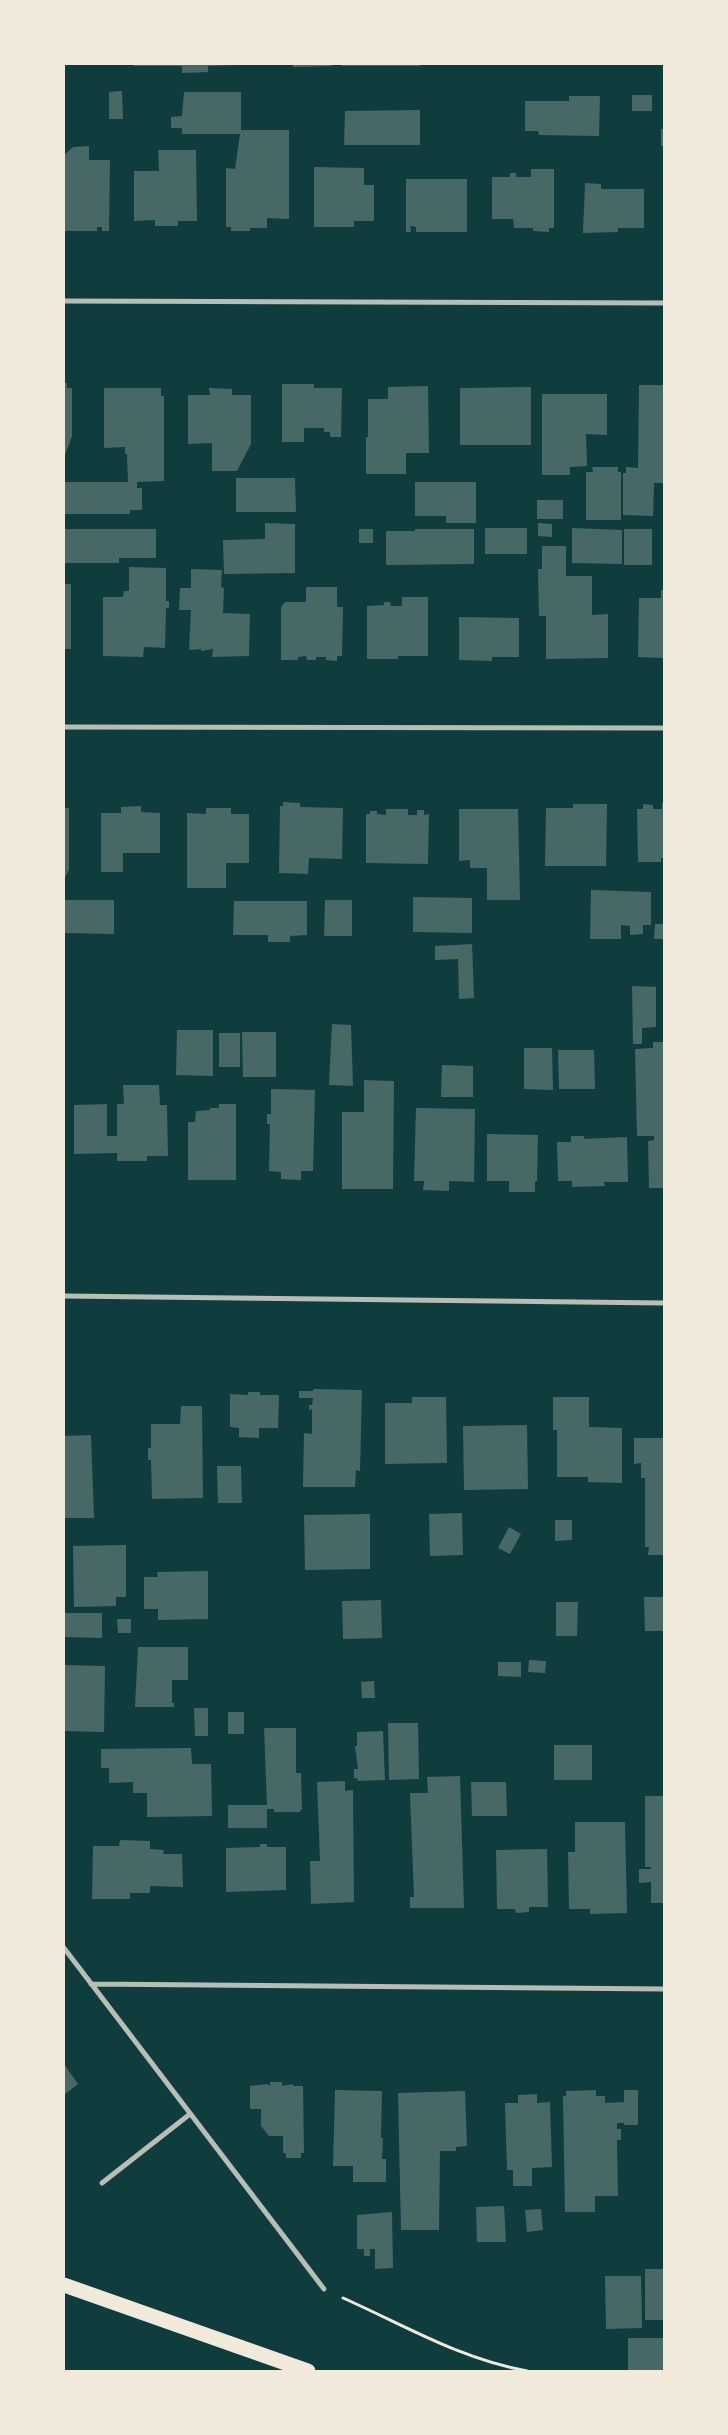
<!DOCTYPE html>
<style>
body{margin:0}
#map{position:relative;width:728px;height:2435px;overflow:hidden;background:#0f3d3e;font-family:Overpass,sans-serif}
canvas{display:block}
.frame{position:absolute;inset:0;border:65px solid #f1e9da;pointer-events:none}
</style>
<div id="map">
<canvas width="728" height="2435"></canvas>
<div class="frame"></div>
</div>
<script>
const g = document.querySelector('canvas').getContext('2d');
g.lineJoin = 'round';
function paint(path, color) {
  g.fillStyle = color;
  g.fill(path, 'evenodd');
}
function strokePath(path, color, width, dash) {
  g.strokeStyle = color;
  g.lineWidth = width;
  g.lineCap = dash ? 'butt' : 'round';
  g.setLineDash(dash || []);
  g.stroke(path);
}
paint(new Path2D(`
 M134,64H236V65L208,66V72L182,73V66H134Z
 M293,64H332V66L293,67Z
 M342,64H420V66H342Z
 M122,91L123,119H109V92Z
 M184,92H241V130H289V219L267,218V228H250V231H231V227H226V168L235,169L240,134H182V128H171V117L182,116Z
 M632,95H652V111H632Z
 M569,96H600L599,136L539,135L538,131H525V101H569Z
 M420,110V145H344L345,111Z
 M661,129H664V146H661Z
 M89,146V160H110L109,231H102V227H97V231H64V155L73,147Z
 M158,150H196L197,221H178V226H155V220L134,221V171H159Z
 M314,167L364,168V185H374V221H354V227H314Z
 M531,169H554V228H549V232L533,231V228H514L513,219H492V177H510V173H516V177H531Z
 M406,179H467V232H416V227L410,226L411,232H406Z
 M585,183L601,184V189H644V228H618V232L583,233Z
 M64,383H67V388H72V436L64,458Z
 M282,384H314V388H342L341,437H330V432H324V428H304V442H282Z
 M639,385H664V483H654L653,516L623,515V473H626V467L638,468Z
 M428,386L429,453H406V474H366V437H368V399H388V387Z
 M531,387V445H460V388Z
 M104,388H161V396H164V481L137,482V488H142V510H130V514H64V482H128L127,454H125V447L104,448Z
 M209,388L232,389V395H251V444L237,471H212V443L188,444V395H210Z
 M542,394H607V435L586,434L587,466L570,467V475H542Z
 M592,467H618V472H621V520H586V472H593Z
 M236,478H295L296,512H236Z
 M415,482H476V523H446V516H415Z
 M537,500H563V519H537Z
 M265,523L295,524V573L224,574L223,540L265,539Z
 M538,523L552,524V537L538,536Z
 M485,528H527V554H485Z
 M572,528L622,530V564L572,563Z
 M64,529H156V558H119V563H64Z
 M359,529H373V543H359Z
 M415,529H474V564L386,565V531H415Z
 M624,529H652V565H624Z
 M542,546H566V576H592V615L608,614V658L546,659V616H539L538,569H542Z
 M129,567L166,568V601H169V608H166L165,648L144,647L143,657L103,656V597H123L124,591H129Z
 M191,569L222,570L221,587L224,588L223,613L250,614L249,656L212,657L213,649L201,651V649L189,650L191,610H179L180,588H191Z
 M64,584H71V649H64Z
 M306,587H337V607H343L342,656H337V661L326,660V657H316V660H307L306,656L298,657V660H281V607L285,602H306Z
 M661,590H664V658L638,657L639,598H661Z
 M402,597H428V656H398V659H367V606L384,605V602H390L391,606H402Z
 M459,617L519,618V657H492V661L459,660Z
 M283,802L300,803V807L343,808L342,859L309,858L308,874L279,873L280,806H283Z
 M662,803H664V858H661V862H638L637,809H643V804L653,805V809H662Z
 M573,804H607L606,866H545L546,808H573Z
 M141,806V812L160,813V853H123V872H101V813H121V807Z
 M64,808H69V870L64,879Z
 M206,808H231V814H249V863H226V888H187V813L206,814Z
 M386,809H408V815H417V810H424V815L429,814L428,864L366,863V814H370V811H377V814L386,815Z
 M459,809H518L520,900H487V868H470V860L459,861Z
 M591,890L651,892V925H643V934L630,935V926L621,925V939H590Z
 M413,897L472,898V933L413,932Z
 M64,900H114V934L64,933Z
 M325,900H352V936H324Z
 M234,901H307V935L290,936V942H268V935H233Z
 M655,924H664V939H654Z
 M472,944L474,998L459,999L458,959L435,960V946Z
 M632,986L656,987V1027L642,1028V1044H633Z
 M332,1024L351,1025L353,1086L329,1085Z
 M177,1030H213V1076L176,1075Z
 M242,1032H276V1077H243Z
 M219,1033H240V1067H219Z
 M653,1042H664V1188H649L648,1141L654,1140V1136H637L635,1049L653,1048Z
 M524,1048H552L553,1090L524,1089Z
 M558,1050H594L595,1089H559Z
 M442,1065L473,1066V1097H441Z
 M364,1080L394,1081L393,1189H342V1112H364Z
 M123,1085H159L160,1105H167L168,1156H147V1161H117V1153L74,1154V1105L107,1104V1136H117V1104H124Z
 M271,1089L315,1090L313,1171H301V1180L281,1179V1172L269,1171L270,1124H267V1114H271Z
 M219,1104H236V1180H188V1122H195L196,1111L210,1110V1108H219Z
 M416,1108L475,1109L474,1182L449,1181V1191L423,1190L424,1181H414Z
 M487,1134L538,1135L537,1181L535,1182V1192H509V1181H487Z
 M571,1136H584V1139L627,1137L628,1182H604L605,1186L572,1187V1181H558L557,1142H571Z
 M313,1389L362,1390L360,1471L356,1470L355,1487H303L304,1433L312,1434V1409L309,1410V1405H312L313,1398H299V1391H313Z
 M248,1392H260V1395H279L278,1428H259V1438L239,1437V1428L230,1427V1394L248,1395Z
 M412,1397H446L447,1463L385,1464V1403H412Z
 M553,1397H589V1427L622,1428V1483L588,1482V1477H557V1430H553Z
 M181,1406H202L203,1498L152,1499L151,1460H148V1448H151V1424H180Z
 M527,1425L528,1489L464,1490L463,1426Z
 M91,1435L94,1518H64V1436Z
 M634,1438H664V1555H648L649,1547H645V1478H641V1463L634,1464Z
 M217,1466H241L242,1503H218Z
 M462,1513L463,1555L430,1556L429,1514Z
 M370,1514V1569L305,1570L304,1515Z
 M555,1520H572V1540L555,1541Z
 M509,1527L521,1534L510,1554L498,1548Z
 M126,1545V1597H116V1606L74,1607L73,1546Z
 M208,1571V1619L158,1620V1609H144V1577H158L157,1572Z
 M644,1597H664V1631H645Z
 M381,1600L382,1638L343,1639L342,1601Z
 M556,1602H578L577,1636H556Z
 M64,1613H102V1638L64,1637Z
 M117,1619H131V1633H118Z
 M138,1647H188V1680H172V1703H174V1707H135Z
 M529,1660L546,1661L545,1673L528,1672Z
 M498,1662H521V1677L498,1676Z
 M64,1665L105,1666L104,1732L64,1731Z
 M374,1681L375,1698H362L361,1682Z
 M194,1708H208V1736H195Z
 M228,1712H244V1734H228Z
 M388,1723H418L419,1779L389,1780Z
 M264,1728H296V1773H301L302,1809L299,1812H274V1809H267V1828H228V1805H267Z
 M383,1731L385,1780L358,1781L357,1778H354V1769H358L355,1746H357V1732Z
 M554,1745H592V1780H554Z
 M191,1748L192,1764H211L212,1816L147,1817V1793H133V1782L109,1783V1768H101V1749Z
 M460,1776L464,1908H410V1897H414L410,1793H428L427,1777Z
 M345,1781V1791L353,1790L354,1902L311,1904L310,1861H320L317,1782Z
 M471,1782H506L507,1816H472Z
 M645,1796H664V1903H651V1882L639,1883V1869H651V1867H645Z
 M575,1822H625L627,1913L590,1914V1909H569L568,1852H575Z
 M120,1840L150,1841V1849L164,1850L163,1854H182L183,1887L150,1886V1893H130V1899H92L93,1846H119Z
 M260,1844H267V1847H286V1890L226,1892V1848L260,1847Z
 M547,1849L548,1907H529V1912L516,1913L515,1909H497L496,1850Z
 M64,2064L78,2084L64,2095Z
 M270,2082H282V2086L293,2084V2086H303L304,2153H301V2158H286V2153H283V2136H269L261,2126V2109H250V2086L268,2084L270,2086Z
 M335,2090L382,2091L381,2138H383L382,2159H386V2182H353V2166H333Z
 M596,2090V2096H605V2103L624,2102V2090H638V2125H624V2123H617V2129H621V2140H617L618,2196H595V2212H565L563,2096H566V2091Z
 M465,2091L467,2146L456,2147V2151H440L439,2230H401L398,2093Z
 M537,2094V2103L550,2102L552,2167L532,2168V2186H513V2170H507L505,2103H518V2095Z
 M504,2206L506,2242H477L476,2207Z
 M541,2209L543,2230L527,2232L525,2210Z
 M392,2212L393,2268L375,2269V2249H370V2256H364V2249H357V2215Z
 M645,2269H664V2320H645Z
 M605,2276H641L642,2328L606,2329Z
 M628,2338H664V2371H628Z`), '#486865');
strokePath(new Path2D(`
 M343,2298C404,2325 460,2359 527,2371`), '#f1e9da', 3);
strokePath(new Path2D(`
 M64,301L664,303
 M64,727L664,728
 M64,1296L664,1303
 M64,1948L324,2289
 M91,1984L664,1989
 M102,2183L190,2114`), '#b8beb3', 5);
strokePath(new Path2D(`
 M64,2285L308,2371`), '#f1e9da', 15);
</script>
